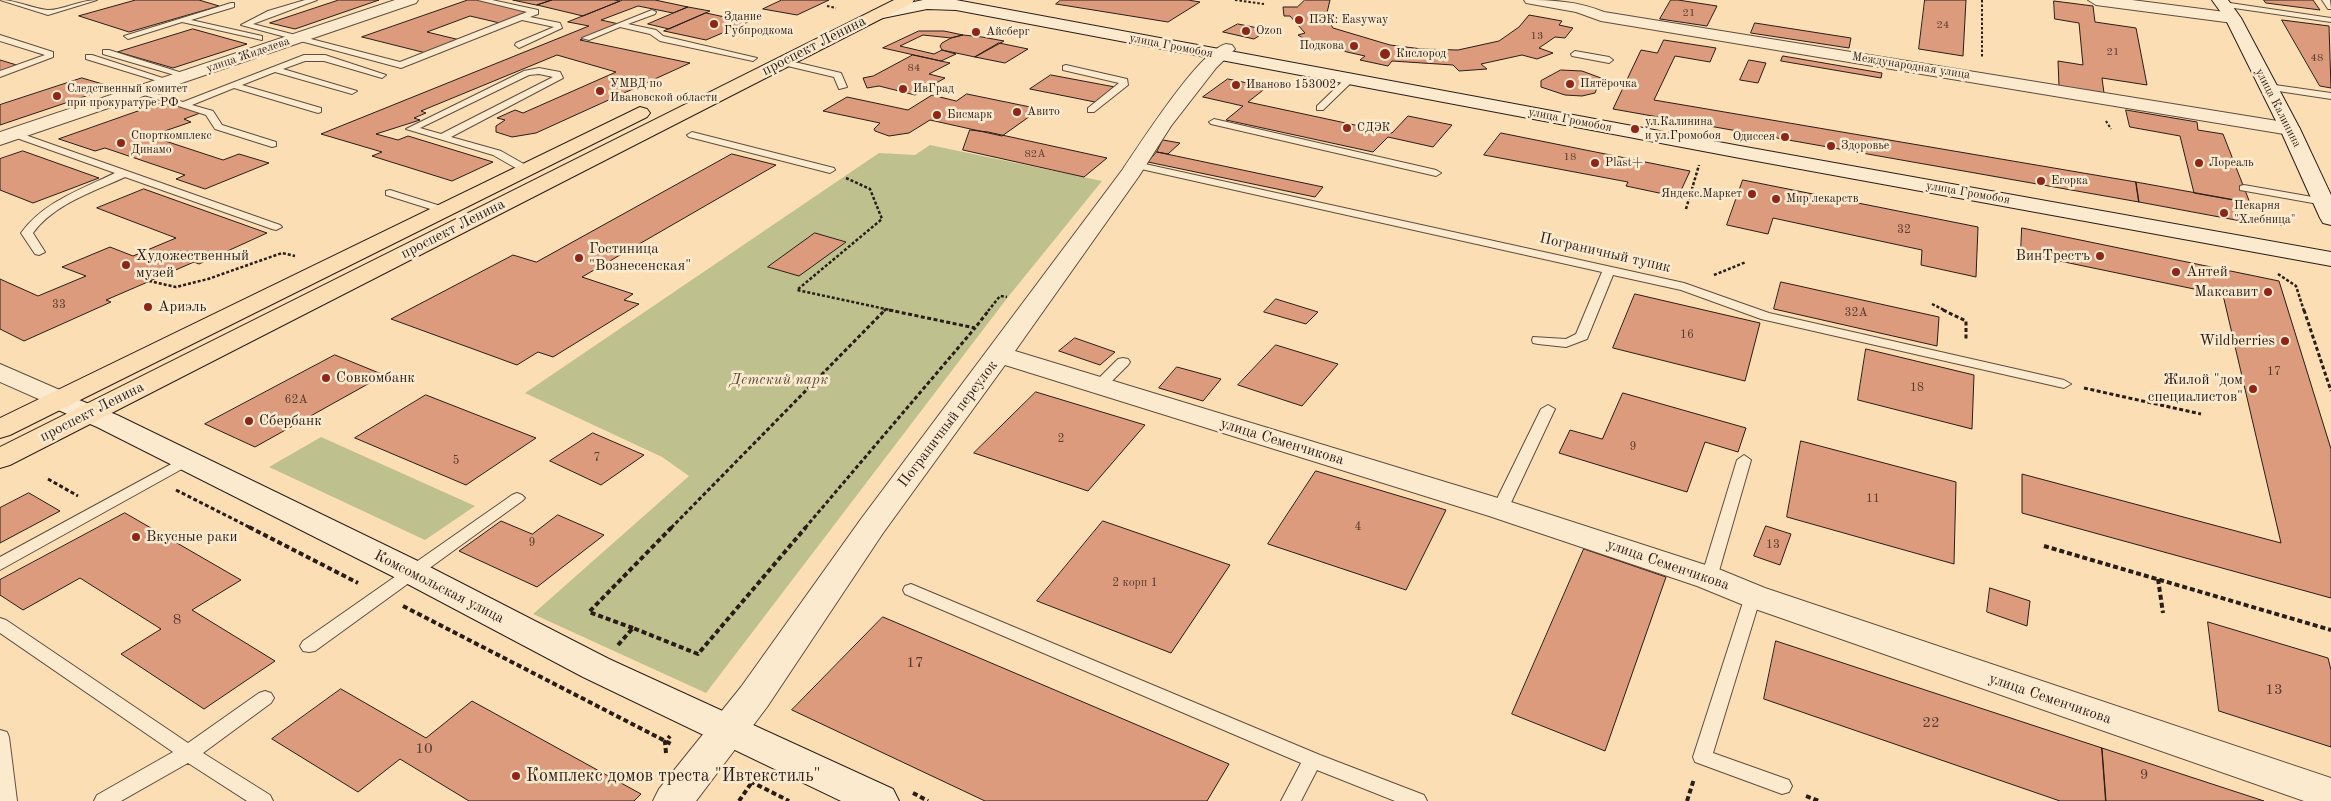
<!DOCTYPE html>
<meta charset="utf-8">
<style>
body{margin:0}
canvas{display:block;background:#fbdeb4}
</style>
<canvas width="2331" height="801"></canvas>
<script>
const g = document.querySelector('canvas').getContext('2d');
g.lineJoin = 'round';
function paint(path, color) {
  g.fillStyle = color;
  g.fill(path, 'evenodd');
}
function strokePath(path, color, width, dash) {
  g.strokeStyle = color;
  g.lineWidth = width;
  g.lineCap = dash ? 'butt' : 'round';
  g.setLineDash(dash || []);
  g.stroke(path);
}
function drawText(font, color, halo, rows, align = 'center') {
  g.font = font + ' "Old Standard TT",serif';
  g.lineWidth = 5;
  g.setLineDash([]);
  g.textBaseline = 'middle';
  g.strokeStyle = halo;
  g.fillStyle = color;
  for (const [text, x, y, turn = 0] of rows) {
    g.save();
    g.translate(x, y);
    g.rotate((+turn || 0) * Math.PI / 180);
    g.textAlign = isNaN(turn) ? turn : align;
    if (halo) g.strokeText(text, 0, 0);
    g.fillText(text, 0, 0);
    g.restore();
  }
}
paint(new Path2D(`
 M930,145L1102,181L1008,297L706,693L533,614L689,476L662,457L525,393L879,153L915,155Z
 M321,437L475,506L425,540L269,467Z`), '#bec18d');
const building = new Path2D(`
 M136,0H199L219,6L129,32L79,16Z
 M339,0H379L295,29L270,23Z
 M468,0H478L534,13L504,24L470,16L427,32L460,40L426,53L362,37Z
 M513,0H552L537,5Z
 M552,0H614L620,1L583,16L537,5Z
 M623,0H655L688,7L673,13L638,6L601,20L619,24L580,40L690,63L536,133L512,137L496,132V126L505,120L497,118L515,110L523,113L616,72L557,55L421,111L426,113L414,118L420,120L376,134L398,140L408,136L493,162L452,181L372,156L382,152L321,134L589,26L568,22Z
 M782,0H829L797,15L763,9Z
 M1061,0H1188L1200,2L1168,22L1056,4Z
 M1305,0H1330L1326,17L1333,28L1390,45L1422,49L1458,50L1499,41L1519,27L1529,15L1562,21L1559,25L1573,28L1565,38L1555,37L1539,48L1553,53L1537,59L1522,55L1481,64L1487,69L1459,71L1453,65L1392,61L1388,66L1360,60L1365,56L1347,52L1323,42L1312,44L1298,35L1305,33L1290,16H1284L1283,7H1297Z
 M1671,0H1678L1717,6L1707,26L1660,19Z
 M1925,0H1966L1963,56L1919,49Z
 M2264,0H2313L2320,10L2266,3Z
 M2054,1L2093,6L2095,22L2136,28L2147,85L2102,78L2104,93L2059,86L2058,61L2083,65L2079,23L2055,19Z
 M688,7L710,11L669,29L648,24Z
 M706,13L748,22L706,40L664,31Z
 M2282,20L2329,26L2331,88L2320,86Z
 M1755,23L1851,38L1849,48L1751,33Z
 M1238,24L1268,30L1254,39L1223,32Z
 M193,29L247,44L173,68L118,52Z
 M919,31H944L963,35L951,38L923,35L900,46L934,54L942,50L956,54L941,61L883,48Z
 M963,35L982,37L1004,41L975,57L942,50L940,46L942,43L951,38Z
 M1664,40L1716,48L1710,62L1675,56L1654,100L2136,182L2139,202L1613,109L1641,50L1657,53Z
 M999,43L1028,49L1005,63L975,57Z
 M913,55L950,63L929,74L945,78L915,95L879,86L867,88L863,78L873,76Z
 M1783,56L1882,73L1881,78L1781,61Z
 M0,60L20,66L0,72Z
 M1749,60L1766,63L1758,83L1740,80Z
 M1561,70L1582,71L1601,78L1595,93L1582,96L1565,95L1541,87V81Z
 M1051,75L1115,87L1095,102L1030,89Z
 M82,78L113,87L0,125V105Z
 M1228,79L1267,87L1248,102L1392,133L1408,116L1452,125L1433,147L1388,137L1373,152L1226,120L1243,106L1203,97Z
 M967,94L1040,109L1002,136L930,120L909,133L889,136L875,131L874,129L880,123L823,111L847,97L908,110L932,95L956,101Z
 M167,101L203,112L184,119L191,122L150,136L223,160L239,154L269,163L205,189L176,179L185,175L105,148L95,151L59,139Z
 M2126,110L2197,122L2198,130L2223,134L2250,203L2194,193L2180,136L2130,127Z
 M970,130L988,132L1107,158L1084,177L963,150Z
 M1501,133L1690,171L1678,197L1626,186L1628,182L1484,155Z
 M1163,140L1180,143L1168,154L1157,152Z
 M23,151L99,178L33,203L0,190V159Z
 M1157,152L1323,187L1315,197L1148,162Z
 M732,154L776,165L582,277L633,294L624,300L639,304L553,357L538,352L517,365L391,319L513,255L536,262Z
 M1743,180L1978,227L1976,277L1921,265L1922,250L1773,218L1768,234L1727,225Z
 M2136,182L2235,200L2241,221L2139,202Z
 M144,189L267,233L199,264L194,262L106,300L111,302L24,341L0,329V279L38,296L86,276L62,267L110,247L133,256L176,238L97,208Z
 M2022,228L2279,281L2331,449V598L2022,513V474L2281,543L2223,295L2021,253Z
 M815,233L846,242L799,276L768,267Z
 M1781,282L1939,317L1937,346L1774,309Z
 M1635,294L1760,323L1745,381L1613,348Z
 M1276,299L1318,312L1306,324L1264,312Z
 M1075,338L1115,352L1100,365L1059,351Z
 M1276,345L1338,364L1302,406L1238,385Z
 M1866,349L1974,375L1972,429L1858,400Z
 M335,355L384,375L255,447L205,424Z
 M1177,367L1221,379L1203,401L1159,388Z
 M1036,392L1145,425L1088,491L974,453Z
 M1623,393L1746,428L1738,452L1705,442L1687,492L1559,453L1570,430L1602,439Z
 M426,395L536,438L466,485L355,438Z
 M593,433L644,455L601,485L550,461Z
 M1801,441L1956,482L1954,564L1787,517Z
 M1316,471L1446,510L1406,590L1268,544Z
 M29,493L60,511L0,543V508Z
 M125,513L241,580L192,610L275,661L204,709L121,654L161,629L80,578L23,610L0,595V580Z
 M558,515L604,535L537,587L459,551L501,521L532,534Z
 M1103,521L1230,565L1171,653L1037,601Z
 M1766,526L1791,534L1780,565L1754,556Z
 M1584,549L1666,577L1605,751L1512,714Z
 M1990,588L2030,601L2027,626L1987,612Z
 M883,617L1229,764L1207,801H985L792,710Z
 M2208,622L2328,658L2331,670V747L2219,711Z
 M1776,641L2102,748L2106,801H2060L1764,699Z
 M341,689L426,738L472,701L641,794L634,801H469L400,759L358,792L272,739Z
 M2102,748L2264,801H2106Z`);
paint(building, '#db9b7c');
strokePath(building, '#2a1d18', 1);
const lane = new Path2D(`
 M0,0C17,0 30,8 47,10C59,11 81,0 97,0L48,15Z
 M305,0H317L253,24L400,62L527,12L478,0H492L538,10V14L530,17L560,23L562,28L519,48L515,45L516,43L554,27L522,20L401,68L241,25L268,11Z
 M2322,0H2330L2331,9H2328Z
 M2223,2L2331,18V22L2220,6L2219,4Z
 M231,3H234V7L191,20L262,36V40L182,22L128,39L124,36Z
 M652,10L656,12L655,14L628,24L656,30L663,36L757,58L753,61L660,41L650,34L620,27L589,40L582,38Z
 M0,35L53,52V57L0,77V71L45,55L0,41Z
 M103,50H109L192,76L185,78L103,54Z
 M1575,51L1609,57L1613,60L1609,63L1572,56L1571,54Z
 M86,55H92L175,82L167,84L86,59Z
 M304,55H325L386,75L382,78L324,61H305L283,69L357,91L352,94L275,72L242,85L321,108V112L318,113L234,88L192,105L213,111L222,125L276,142V146L272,147L215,129L206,115L135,92L140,89L183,102Z
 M782,59L841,73L847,87L839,89L834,77L779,64V60Z
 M1066,65L1127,79L1128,85L1094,112H1088V108L1119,83L1063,70V66Z
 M539,68L560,72L563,78L451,137L501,151L529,167V171H521L493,155L406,129L524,71ZM539,74L553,77L441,134L420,128L529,75Z
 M1347,77L1355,79L1323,110H1317V106Z
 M2268,84L2331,93V99L2265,89V85Z
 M1214,119L1436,170L1441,173L1436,176L1211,124L1209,122Z
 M14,131L280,225L282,227L276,230L272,229L125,177C93,192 54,204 33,233L45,252L39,255L35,254L21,233C43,202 82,189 115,173L11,136L9,134Z
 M692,132L834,168L835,170L830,173L689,137L687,135Z
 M1136,162L1684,283L1769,313L2064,380L2071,384L2064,388L1761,319L1681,290L1613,275L1587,339L1566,347L1538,344L1533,343L1532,340L1533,337L1566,339L1576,334L1602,272L1132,167L1131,165Z
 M2244,185L2324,199L2329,202L2324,205L2240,190V186Z
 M390,190L447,208L448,210L443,213L386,195V191Z
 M1123,358L1128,359L1130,362L1128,365L1105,388H1095L1093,385L1095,382L1118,359Z
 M1548,405L1555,409L1508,509L1505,513H1495L1492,509L1541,409Z
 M1744,455L1751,460L1717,578L1715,582H1703L1701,578L1737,460Z
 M186,456L191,458L193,461L191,464L0,570V557Z
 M517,493L522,495L525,498L522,501L315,651L309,652L303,651L300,646L303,641L512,495Z
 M911,584L1320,755L1424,795L1427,801H1395L1317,770L1301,801H1281L1301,763L905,594L903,590L905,586Z
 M1753,590L1759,592L1761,596L1713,753L1789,780L1792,786L1789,792L1782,794L1695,762L1693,757L1745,596L1747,592Z
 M0,618L6,620L188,743L259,693L265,691L271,693L274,698L271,703L203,753L270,795L273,801H247L188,763L121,801H94L97,795L173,752L0,633Z
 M0,730L7,732L9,737L17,801H0Z`);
const street = new Path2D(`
 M395,0H418L416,3L0,145V132Z
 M1524,0C1553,0 1577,1 1604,12L2290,123L2297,125L2300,129L2297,133L2290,135L1601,21L1576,12L1526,3Z
 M2088,0H2132L2233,13L2241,18L2233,23L2096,5Z
 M1226,44L1232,45L1235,49L1216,68L1171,126L1139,176L1015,351L1511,502L1721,570L1765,588L2331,778V801H2304L1741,604L1697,586L1489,516L1005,365L883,533L767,707L696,801H653L659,789L741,687L861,519L1123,169C1140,144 1200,50 1226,44Z
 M0,364L69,394L73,400L69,406L59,408L0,382Z`);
const secondary = new Path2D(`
 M923,0H956L1740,146L2331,252V266L1740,158L956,10L927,9L878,19L870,14L872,11Z
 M2212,0H2228L2241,18L2300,129L2331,195V225L2323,223L2320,218L2280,129L2225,18Z
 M59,392L117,415L424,564L609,659L893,789L899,801H841L583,677L400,580L97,427L49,406L45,400L49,394Z`);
const highway = new Path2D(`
 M894,0H914L912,3L10,465L0,468V447Z
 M640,107L647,109L650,113L647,117L10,435L0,438V418Z`);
strokePath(lane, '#5e4d3f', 2);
strokePath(street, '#5e4d3f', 2);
strokePath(secondary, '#2a1d18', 2);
strokePath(highway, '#2a1d18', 2);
strokePath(new Path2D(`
 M1235,0L1264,4
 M1982,0V57
 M827,6L836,8
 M2106,121L2111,129`), '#2a1d18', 2, [2.5, 2]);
strokePath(new Path2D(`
 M846,178L870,189L882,219L797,290L895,311
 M1686,209L1699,165
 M2280,225L2286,222L2285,215
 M2278,274L2296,286L2304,311
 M1714,275L1746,262
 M149,281L176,287L208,279L282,253L295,256
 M1932,304L1946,311
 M884,311L886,309
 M988,311L1000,296L1007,297`), '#2a1d18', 2.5, [3, 2]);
strokePath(new Path2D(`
 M889,310L975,328L989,310
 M1943,310L1966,321V341
 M2304,310L2331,391
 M2084,388L2201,414
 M48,479L78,496
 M176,490L251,528
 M671,528L885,310
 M805,528L975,328`), '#2a1d18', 3, [4, 2.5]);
strokePath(new Path2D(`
 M249,527L358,583
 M2044,546L2331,630
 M2158,579L2163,613
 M403,606L673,745
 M633,628L589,612L672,527
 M618,645L633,628L698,654L806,527
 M666,753L665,742L670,736
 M736,774L789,801
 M913,793L928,801
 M1806,796L1819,801
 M739,801L752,782
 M1687,801L1694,779`), '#2a1d18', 4, [5, 3]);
paint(lane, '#fceace');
paint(street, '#fceace');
paint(secondary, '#fceace');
paint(highway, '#fbdeb4');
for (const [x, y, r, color] of [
 [1299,20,5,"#8f2418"],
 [714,24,5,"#8f2418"],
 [1246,31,5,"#8f2418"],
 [976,32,5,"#8f2418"],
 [1354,46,5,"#8f2418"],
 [1385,54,6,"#8f2418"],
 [1570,84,5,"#8f2418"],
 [1236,85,5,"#8f2418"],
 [903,89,5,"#8f2418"],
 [600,91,5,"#8f2418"],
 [57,96,5,"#8f2418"],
 [1017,112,5,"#8f2418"],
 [937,115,5,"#8f2418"],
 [1347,128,5,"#8f2418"],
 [1635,129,5,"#8f2418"],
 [1785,137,5,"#8f2418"],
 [121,143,5,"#8f2418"],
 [1831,146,5,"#8f2418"],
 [1595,163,5,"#8f2418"],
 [2199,163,5,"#8f2418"],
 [2041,181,5,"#8f2418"],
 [1752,194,5,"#8f2418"],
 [1776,199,5,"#8f2418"],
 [2224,213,5,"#8f2418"],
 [2100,256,5,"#8f2418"],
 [579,258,5,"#8f2418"],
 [126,265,5,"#8f2418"],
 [2176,272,5,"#8f2418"],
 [2268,292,5,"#8f2418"],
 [148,307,5,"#8f2418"],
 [2285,341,5,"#8f2418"],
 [326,378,5,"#8f2418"],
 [2253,389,5,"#8f2418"],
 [249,421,5,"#8f2418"],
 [136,537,5,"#8f2418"],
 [516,776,5,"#8f2418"]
]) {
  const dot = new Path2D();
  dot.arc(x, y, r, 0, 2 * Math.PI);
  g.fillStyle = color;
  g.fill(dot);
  strokePath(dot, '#fceace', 2);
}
drawText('11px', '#563c31', null, [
 ["21",1689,13],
 ["24",1943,25],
 ["13",1537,36],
 ["21",2113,52],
 ["48",2317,58],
 ["84",914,68],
 ["82А",1035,154],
 ["18",1570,157]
]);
drawText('12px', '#2a1d18', '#fceace', [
 ["Здание",724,17],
 ["Губпродкома",724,31],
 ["ПЭК: Easyway",1309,20],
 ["Ozon",1256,31],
 ["Айсберг",986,32],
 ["Подкова",1344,46,"right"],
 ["Кислород",1396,54],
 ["УМВД по",610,84],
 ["Ивановской области",610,98],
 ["Пятёрочка",1580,84],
 ["Иваново 153002",1246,85],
 ["Следственный комитет",67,89],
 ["при прокуратуре РФ",67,103],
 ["ИвГрад",913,89],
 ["Авито",1027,112],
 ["Бисмарк",947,115],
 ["ул.Калинина",1645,122],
 ["и ул.Громобоя",1645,136],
 ["СДЭК",1357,128],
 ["Спорткомплекс",131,136],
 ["Динамо",131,150],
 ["Одиссея",1775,137,"right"],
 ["Здоровье",1841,146],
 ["Plast+",1605,163],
 ["Лореаль",2209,163],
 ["Егорка",2051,181],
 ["Яндекс.Маркет",1742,194,"right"],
 ["Мир лекарств",1786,199],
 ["Пекарня",2234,206],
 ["\"Хлебница\"",2234,220]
], 'left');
drawText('12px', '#2a1d18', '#fceace', [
 ["улица Громобоя",1171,46,11],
 ["улица Жиделева",248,55,-19],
 ["Международная улица",1911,66,9],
 ["улица Калинина",2278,108,63],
 ["улица Громобоя",1570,120,11],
 ["улица Громобоя",1968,193,10]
]);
drawText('12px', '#563c31', null, [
 ["32",1904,230],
 ["33",59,305],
 ["32А",1856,313],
 ["16",1687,335],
 ["17",2274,372],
 ["18",1917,388],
 ["62А",296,400],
 ["2",1061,439],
 ["9",1633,447],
 ["7",597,458],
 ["5",456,461],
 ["11",1873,499],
 ["4",1358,527],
 ["9",532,543],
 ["13",1773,545],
 ["2 корп 1",1135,583]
]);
drawText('15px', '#2a1d18', '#fceace', [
 ["проспект Ленина",814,46,-27],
 ["проспект Ленина",453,229,-27],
 ["Пограничный тупик",1605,253,13],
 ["проспект Ленина",92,412,-27],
 ["Пограничный переулок",948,424,-53],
 ["улица Семенчикова",1282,442,17],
 ["улица Семенчикова",1668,565,19],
 ["Комсомольская улица",439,587,27],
 ["улица Семенчикова",2050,699,19]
]);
drawText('15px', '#2a1d18', '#fceace', [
 ["Гостиница",589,249],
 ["\"Вознесенская\"",589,266],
 ["Художественный",136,256],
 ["музей",136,273],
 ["ВинТрестъ",2090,256,"right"],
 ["Антей",2186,272],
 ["Максавит",2258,292,"right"],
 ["Ариэль",158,307],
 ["Wildberries",2275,341,"right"],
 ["Совкомбанк",336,378],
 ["Жилой \"дом",2243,380,"right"],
 ["специалистов\"",2243,397,"right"],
 ["Сбербанк",259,421],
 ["Вкусные раки",146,537]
], 'left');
drawText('italic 15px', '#564e3b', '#fceace', [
 ["Детский парк",779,380]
]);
drawText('15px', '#563c31', null, [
 ["8",177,620],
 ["17",915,663],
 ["13",2274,690],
 ["22",1931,723],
 ["10",424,749],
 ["9",2144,775]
]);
drawText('18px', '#2a1d18', '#fceace', [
 ["Комплекс домов треста \"Ивтекстиль\"",526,776]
], 'left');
</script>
